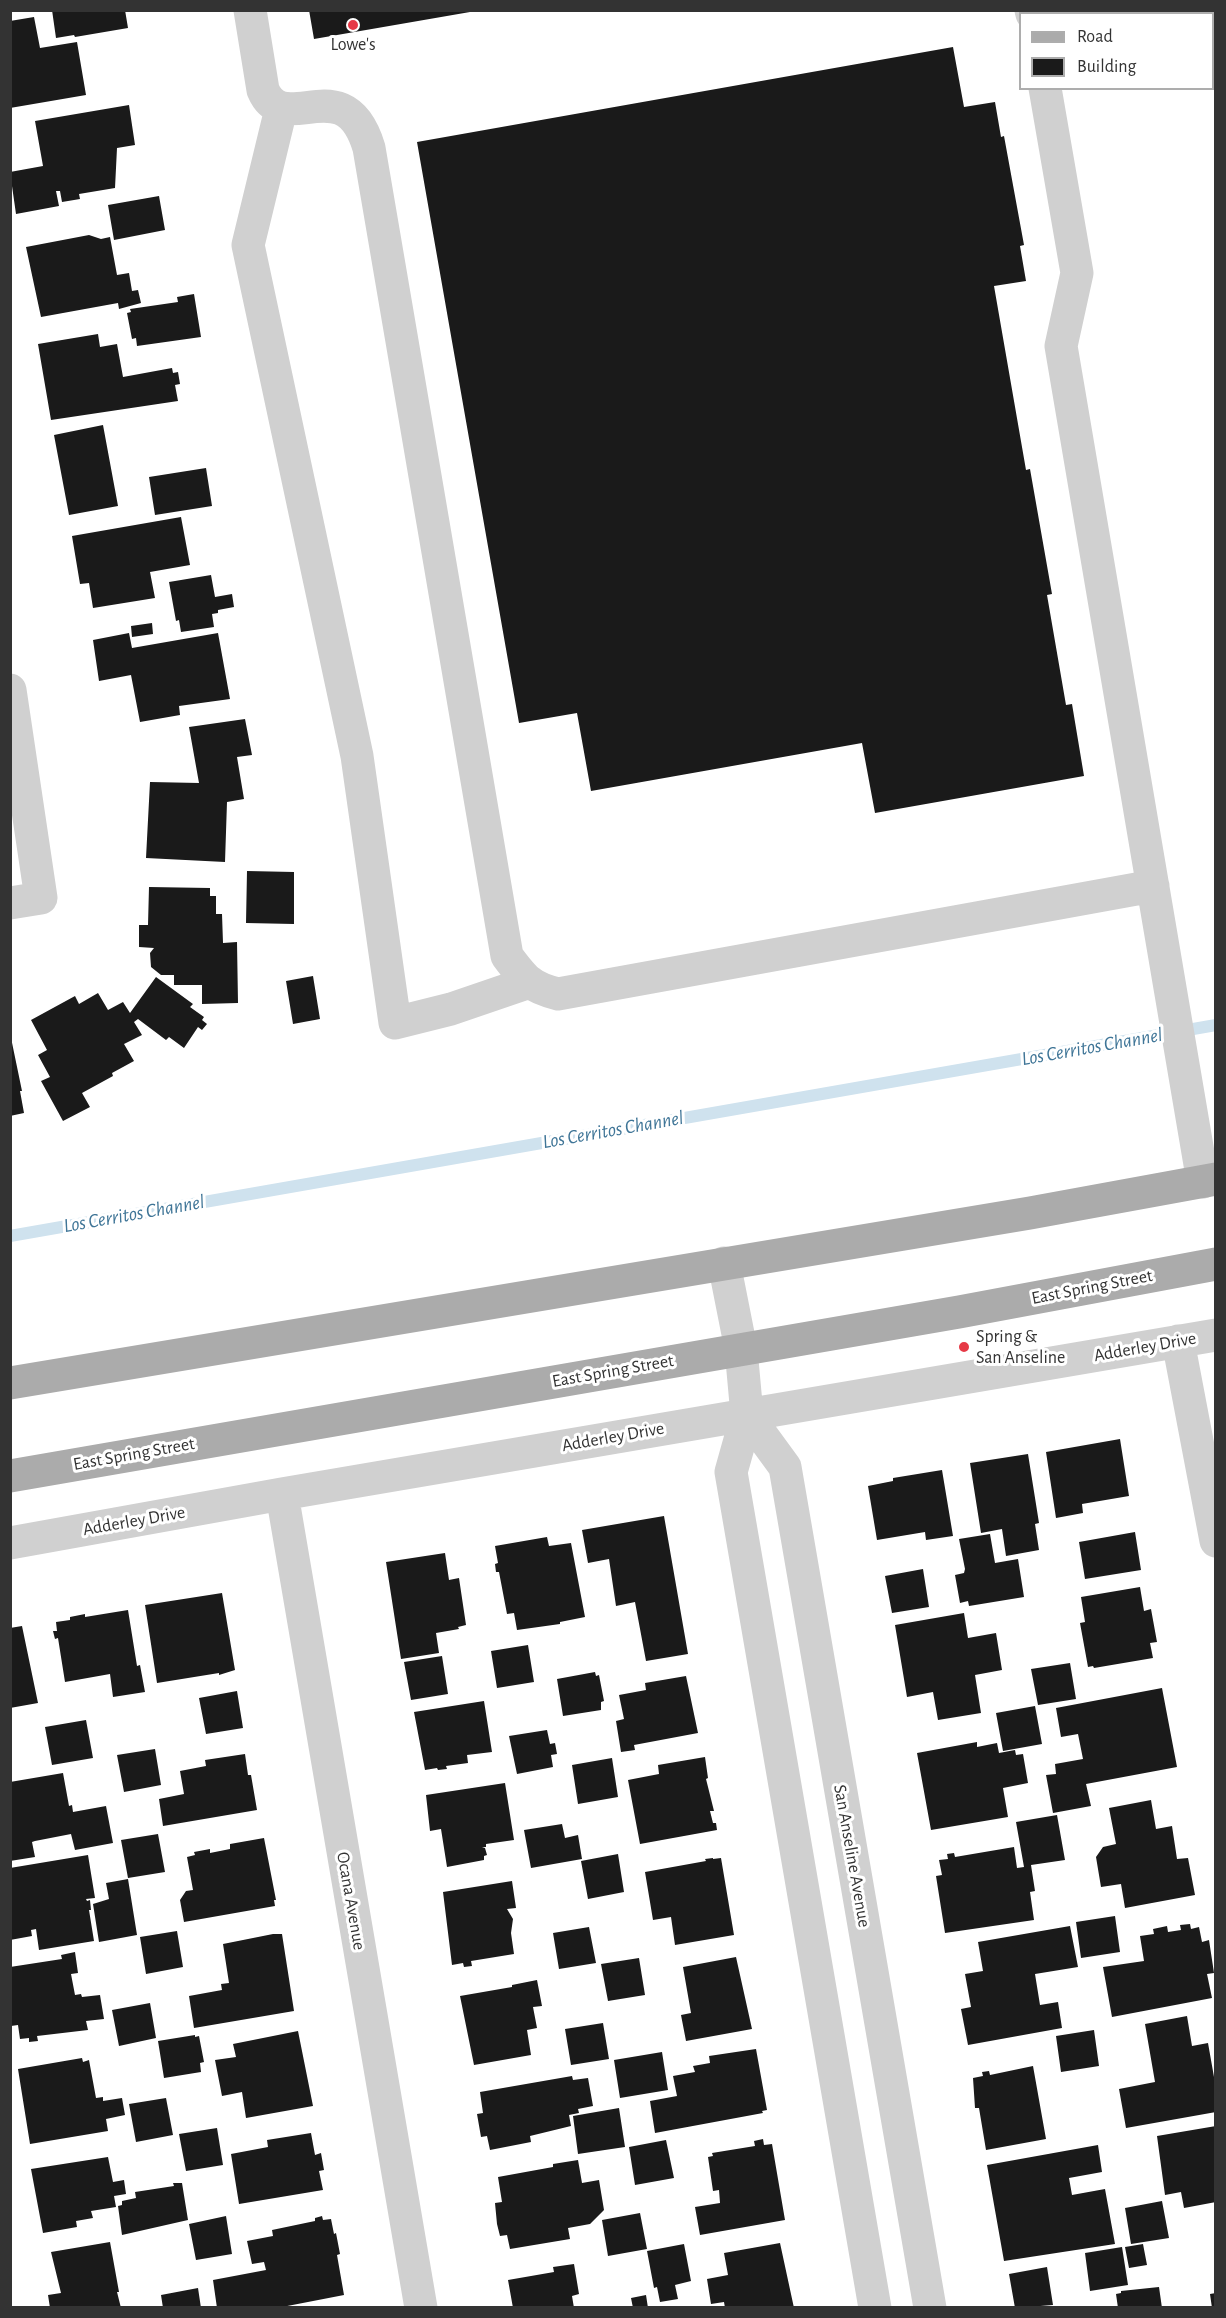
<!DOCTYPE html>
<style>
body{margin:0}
#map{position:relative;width:1226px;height:2318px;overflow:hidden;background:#fff;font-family:"Alegreya Sans",sans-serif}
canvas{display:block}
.frame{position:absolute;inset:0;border:12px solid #333;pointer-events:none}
.legend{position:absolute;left:1019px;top:12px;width:195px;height:78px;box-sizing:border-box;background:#fff;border:2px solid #adadad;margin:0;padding:8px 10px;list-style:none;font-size:18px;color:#333}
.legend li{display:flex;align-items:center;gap:12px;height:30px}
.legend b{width:30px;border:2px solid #adadad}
</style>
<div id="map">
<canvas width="1226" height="2318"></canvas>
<div class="frame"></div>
<ul class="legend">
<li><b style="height:8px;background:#ababab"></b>Road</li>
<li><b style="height:16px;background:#1a1a1a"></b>Building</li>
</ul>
</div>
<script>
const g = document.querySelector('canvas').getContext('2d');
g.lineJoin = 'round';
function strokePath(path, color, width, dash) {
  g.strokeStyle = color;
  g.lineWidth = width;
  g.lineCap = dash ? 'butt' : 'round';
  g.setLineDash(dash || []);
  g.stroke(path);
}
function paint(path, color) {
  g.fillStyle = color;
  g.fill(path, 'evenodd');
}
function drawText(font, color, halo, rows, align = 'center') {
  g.font = font + ' "Alegreya Sans",sans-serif';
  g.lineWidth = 6;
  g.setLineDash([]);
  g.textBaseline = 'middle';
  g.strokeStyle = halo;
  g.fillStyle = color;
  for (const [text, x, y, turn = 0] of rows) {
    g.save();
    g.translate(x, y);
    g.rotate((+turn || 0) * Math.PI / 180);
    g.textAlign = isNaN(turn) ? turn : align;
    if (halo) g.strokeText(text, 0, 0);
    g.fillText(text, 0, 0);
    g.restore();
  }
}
strokePath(new Path2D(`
 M10,1236L1216,1025`), '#cfe2ee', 12);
paint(new Path2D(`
 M52,10H125L128,28L75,37L74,35L56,38Z
 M309,10H470V12L314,39Z
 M34,17L40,48L77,42L86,95L10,108V21Z
 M953,47L964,107L995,102L1001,137L1004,136L1024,245L1020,246L1026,281L994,286L1026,470L1030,469L1052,594L1047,595L1066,705L1072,704L1084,776L875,813L862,743L591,791L577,713L519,723L417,142Z
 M129,105L135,145L117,148L115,188L79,194L80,199L62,202L60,191H56L59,206L16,214L10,172L43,166L35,121Z
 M159,196L165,230L114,240L108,205Z
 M89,235L101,239L110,237L117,275L129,273L132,291L138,290L141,303L119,309L118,303L41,317L26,247Z
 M194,294L201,337L137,346L136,338L132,339L127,313L131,312L130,309L178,302L177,297Z
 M98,334L100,347L117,344L123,377L172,368L173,373L178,372L180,384L175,385L178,401L51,420L38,344Z
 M103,425L118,506L69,515L54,435Z
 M206,468L212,506L155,515L149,477Z
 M181,517L190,565L150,572L155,598L93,608L89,583L80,584L72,536Z
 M211,575L215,597L232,594L234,607L218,610V613L212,614L214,627L181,632L179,620L176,621L169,582Z
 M152,623L153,634L132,637L131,626Z
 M129,633L132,648L218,633L230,699L179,706L180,715L140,722L131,675L99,681L93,640Z
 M245,719L252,755L237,757L244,799L227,802L225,862L146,858L150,782L199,783L189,727Z
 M247,871L294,872V924L246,923Z
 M149,887L210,888V896H216V914H222L223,943L237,942L238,1003L202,1004V985H174V975H161L151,967L150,953L154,948L139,947V925H148Z
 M313,976L320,1019L293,1024L286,981Z
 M156,977L193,1004L190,1007L204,1017L202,1020L207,1024L202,1030L198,1027L184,1048L169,1037L166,1040L138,1019L134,1022L142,1035L124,1044L134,1061L112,1073L113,1076L82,1093L90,1107L63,1121L41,1081L50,1077L38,1055L47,1050L31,1020L75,996L79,1004L98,993L108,1010L123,1002L130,1013Z
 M10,1033L22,1091H20L24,1113L10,1116Z
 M1120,1439L1129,1496L1082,1504L1083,1513L1056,1518L1046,1452Z
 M1028,1454L1039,1523L1035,1524L1039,1550L1006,1556L1002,1529L981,1533L970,1463Z
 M942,1470L953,1536L926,1540L925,1532L877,1540L868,1486L893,1481V1478Z
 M664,1516L688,1654L646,1661L635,1602L616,1606L609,1559L588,1563L582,1530Z
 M1135,1532L1141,1570L1085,1579L1079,1542Z
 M990,1534L995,1563L1018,1559L1024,1597L969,1606L968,1601L960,1603L955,1575L964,1573L965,1569L959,1539Z
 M547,1537L549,1546L571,1543L585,1617L560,1622V1624L517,1630L514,1613L507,1614L499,1572H496L495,1564L498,1563L495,1546Z
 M445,1553L449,1580L459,1578L466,1625L458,1627L459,1629L436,1633L439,1653L401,1659L386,1562Z
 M923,1569L929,1607L892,1613L885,1576Z
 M1140,1587L1144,1611L1151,1609L1157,1642L1150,1643L1153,1658L1094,1668L1093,1666L1088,1667L1080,1623L1085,1622L1081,1597Z
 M222,1593L235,1670L219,1675V1673L157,1683L145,1605Z
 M128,1610L137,1666L140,1665L145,1692L113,1697L110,1674L65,1682L58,1638L55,1639L53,1631H57L56,1622L70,1620V1617L85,1614V1617Z
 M964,1613L968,1638L996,1633L1002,1670L975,1675L981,1713L938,1720L933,1692L907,1697L895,1625Z
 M22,1626L38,1703L10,1708V1628Z
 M528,1645L534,1682L497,1688L491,1651Z
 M442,1656L448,1694L411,1700L404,1662Z
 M1070,1663L1076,1699L1038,1705L1031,1669Z
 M595,1672L596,1676L599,1675L604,1701L601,1702V1710L563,1716L557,1679Z
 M686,1676L698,1733L634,1745L635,1750L621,1752L616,1721L624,1719L619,1695L646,1690L645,1683Z
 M1162,1688L1177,1767L1086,1784L1091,1806L1053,1813L1046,1775L1056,1774L1055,1764L1083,1759L1078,1734L1061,1737L1056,1708Z
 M237,1691L243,1728L206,1734L199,1698Z
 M484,1701L492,1752L467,1755L468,1763L446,1766L447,1769L438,1770L437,1768L425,1770L414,1712Z
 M1035,1706L1042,1744L1003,1751L996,1713Z
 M86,1720L93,1758L52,1765L45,1727Z
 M547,1730L550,1744L555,1743L557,1754L551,1755L553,1767L517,1774L509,1736Z
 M977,1742V1747L997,1743L999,1753L1015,1750L1016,1755L1023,1754L1028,1783L1003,1788L1008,1817L931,1830L917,1753Z
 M155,1749L161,1785L124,1792L117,1755Z
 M245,1754L248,1775H251L257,1810L163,1826L159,1799L184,1794L180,1771L206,1766L205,1760Z
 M705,1757L708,1778L706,1779L714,1811H710L713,1823H716L717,1830L640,1844L628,1780L659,1774L658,1765Z
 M612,1758L618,1797L578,1804L572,1765Z
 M63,1773L69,1806L72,1805L73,1812L106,1806L113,1843L75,1850L71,1834L35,1841L32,1842L35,1857L10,1861V1782Z
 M505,1783L514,1840L486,1844V1847H482L485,1848L487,1855L484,1856V1860L447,1867L441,1829L430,1831L426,1795Z
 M1151,1800L1156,1829L1172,1826L1177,1859L1188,1858L1195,1895L1125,1908L1121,1884L1101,1887L1096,1857L1103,1847L1116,1844L1109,1808Z
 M1057,1815L1065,1860L1031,1865L1035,1891L1030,1892L1034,1920L945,1933L936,1876L942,1875L939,1860L948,1859L947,1854L954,1853L955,1857L1014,1847L1017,1868L1024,1867L1016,1822Z
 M562,1824L565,1838L578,1835L582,1859L531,1868L524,1830Z
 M158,1834L165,1872L128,1878L121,1840Z
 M264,1838L276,1900H274L275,1906L184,1922L180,1900L186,1891L193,1890L187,1857L195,1855L194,1852L210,1849V1853L230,1849V1844Z
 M618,1854L624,1892L588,1899L581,1861Z
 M88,1855L95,1898L86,1899L87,1901L90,1900L91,1910H89L94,1941L39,1950L36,1929L31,1930L32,1936L10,1940V1868Z
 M713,1858V1859L721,1858L734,1935L675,1945L671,1917L653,1920L645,1872L706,1861L705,1859Z
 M128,1879L137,1935L99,1942L93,1904L109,1899L106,1883Z
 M512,1881L516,1908L507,1909L513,1919L511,1933L514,1954L471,1961L472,1966L464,1967L463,1963L452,1965L443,1892Z
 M1115,1916L1120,1952L1081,1958L1076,1922Z
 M1190,1924L1191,1929L1199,1927L1202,1942L1209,1940L1214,1973L1207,1974L1212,1998L1112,2017L1103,1967L1144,1961L1140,1936L1154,1934L1153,1929L1167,1926L1168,1932L1181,1930L1180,1925Z
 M1070,1926L1078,1967L1035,1974L1040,2005L1058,2002L1062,2028L968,2045L961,2009L971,2007L965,1974L983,1971L978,1942Z
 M589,1927L596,1963L559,1969L553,1933Z
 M177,1931L183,1967L146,1974L140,1937Z
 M273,1934H282L294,2011L194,2028L189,1996L222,1990L221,1984L229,1983L223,1944Z
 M75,1952L78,1973L71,1974L75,1995L81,1994L82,1997L100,1995L104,2019L86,2021L88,2030L37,2036L38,2041L29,2042V2038L20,2039L18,2025L11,2026L10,2023V1967L62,1959L61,1955Z
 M736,1957L752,2029L686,2041L681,2015L691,2013L683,1967Z
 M639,1958L645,1995L608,2001L601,1964Z
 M537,1980L542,2006L533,2007L537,2028L527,2030L531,2055L474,2065L460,1996L512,1987V1985Z
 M150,2003L156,2038L119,2046L112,2010Z
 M1187,2016L1192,2046L1208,2043L1214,2077L1216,2076V2112L1126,2128L1119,2089L1155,2082L1145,2024Z
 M603,2023L609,2059L571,2065L565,2029Z
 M1094,2030L1099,2066L1061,2072L1056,2036Z
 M298,2031L313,2106L246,2118L242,2092L222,2096L215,2060L236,2057L233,2044Z
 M195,2035V2037L199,2036L204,2062L200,2063L201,2072L164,2078L158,2041Z
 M756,2049L767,2110L762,2111L763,2113L655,2133L650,2101L677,2096L673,2076L695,2072L693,2066L710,2063L709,2056Z
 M662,2052L668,2090L620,2098L614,2060Z
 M82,2058L83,2062L89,2060L96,2098L103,2097V2101L122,2098L125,2115L106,2119L108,2131L30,2144L18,2069Z
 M1033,2066L1046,2139L986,2150L979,2108H975L973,2078L983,2076L982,2072L989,2071L990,2075Z
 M572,2076L573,2080L588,2078L593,2106L578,2109L579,2113L569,2115L571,2126L530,2136L531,2142L490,2150L487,2136L481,2137L477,2114L483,2113L480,2092Z
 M166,2098L173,2135L136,2142L129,2104Z
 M619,2108L625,2147L578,2154L573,2116Z
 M1216,2126V2202L1184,2208L1181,2192L1165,2195L1157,2136Z
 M217,2128L223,2165L186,2171L179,2134Z
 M311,2133L315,2155L321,2153L324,2170L319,2171L323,2190L239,2204L231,2154L268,2147L267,2140Z
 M763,2139L764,2145L772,2144L785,2220L700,2235L695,2207L720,2203L719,2190L713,2191L708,2157L713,2156L712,2153L755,2146L754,2141Z
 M666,2140L674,2178L635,2185L629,2147Z
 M1098,2145L1102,2172L1069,2178L1072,2195L1105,2189L1115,2244L1004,2261L987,2165Z
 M108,2157L113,2182L124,2180L126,2194L114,2196L116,2207L91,2211L93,2218L76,2221L77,2227L43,2233L31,2169Z
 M578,2160L582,2183L599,2180L604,2210L590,2224L568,2228L570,2239L510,2249L507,2235L500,2236L497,2224L495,2203L502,2202L498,2177L553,2167V2164Z
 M173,2183H182L188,2220L122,2235L118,2206L122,2205V2201L136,2198L135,2192L174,2186Z
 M1162,2201L1169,2238L1131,2244L1125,2208Z
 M640,2213L647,2249L608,2256L602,2220Z
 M226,2216L232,2254L196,2260L189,2224Z
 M322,2216L323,2220L331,2219L334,2234L336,2233L340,2254L337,2255L344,2295L277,2308H217L213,2280L266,2270L264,2262L252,2264L247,2241L273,2236L272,2230L315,2221V2218Z
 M110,2242L119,2292H117L121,2308H50L48,2295L61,2293L51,2252Z
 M780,2243L794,2308H725L724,2302L711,2304L707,2279L728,2275L724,2253Z
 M684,2244L691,2281L675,2285L678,2299L660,2302L657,2287L654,2288L647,2251Z
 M1143,2244L1147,2265L1129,2268L1125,2247Z
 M1122,2247L1128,2285L1090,2291L1085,2253Z
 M574,2264L579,2294L572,2296L574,2308H513L508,2280L554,2272L553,2267Z
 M1047,2267L1053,2305L1015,2308L1009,2274Z
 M1159,2287L1162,2308H1118L1116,2294L1121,2293V2291Z
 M198,2288L201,2308H163L161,2295Z
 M1216,2293V2308H1212L1210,2294Z
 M646,2295L648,2308H633L631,2298Z`), '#1a1a1a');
strokePath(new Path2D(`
 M250,10L263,90C284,140 344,65 369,148L507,956C524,979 530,987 558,994L1153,886
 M1031,10L1032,14
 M1045,88L1077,273L1061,346L1203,1182
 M281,109L248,245L357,756L395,1023L451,1009L530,982
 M10,690L41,898L10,903
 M724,1263L741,1349L747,1415L731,1472L875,2308
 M1178,1341L1216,1541
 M747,1415L785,1467L930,2308
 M282,1494L421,2308
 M10,1543L282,1494L1216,1335`), '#d0d0d0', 33);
strokePath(new Path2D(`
 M10,1383L1030,1213L1216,1179
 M10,1476L959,1312L1216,1264`), '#ababab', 33);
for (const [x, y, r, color] of [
 [353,25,6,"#e63946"],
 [964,1347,6,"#e63946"]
]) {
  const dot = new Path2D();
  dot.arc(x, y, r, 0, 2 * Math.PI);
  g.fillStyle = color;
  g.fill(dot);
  strokePath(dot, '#fff', 2);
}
drawText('18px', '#333', '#fff', [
 ["Lowe's",353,45],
 ["Spring &",976,1337,"left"],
 ["San Anseline",976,1358,"left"]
]);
drawText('18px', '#333', '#fff', [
 ["East Spring Street",1092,1287,-11],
 ["Adderley Drive",1145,1347,-10],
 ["East Spring Street",613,1371,-10],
 ["Adderley Drive",613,1437,-10],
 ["East Spring Street",134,1454,-10],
 ["Adderley Drive",134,1521,-10],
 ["San Anseline Avenue",852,1856,80],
 ["Ocana Avenue",351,1901,80]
]);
drawText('italic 20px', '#3f7597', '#fff', [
 ["Los Cerritos Channel",1092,1047,-10],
 ["Los Cerritos Channel",613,1130,-10],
 ["Los Cerritos Channel",134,1214,-10]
]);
</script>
